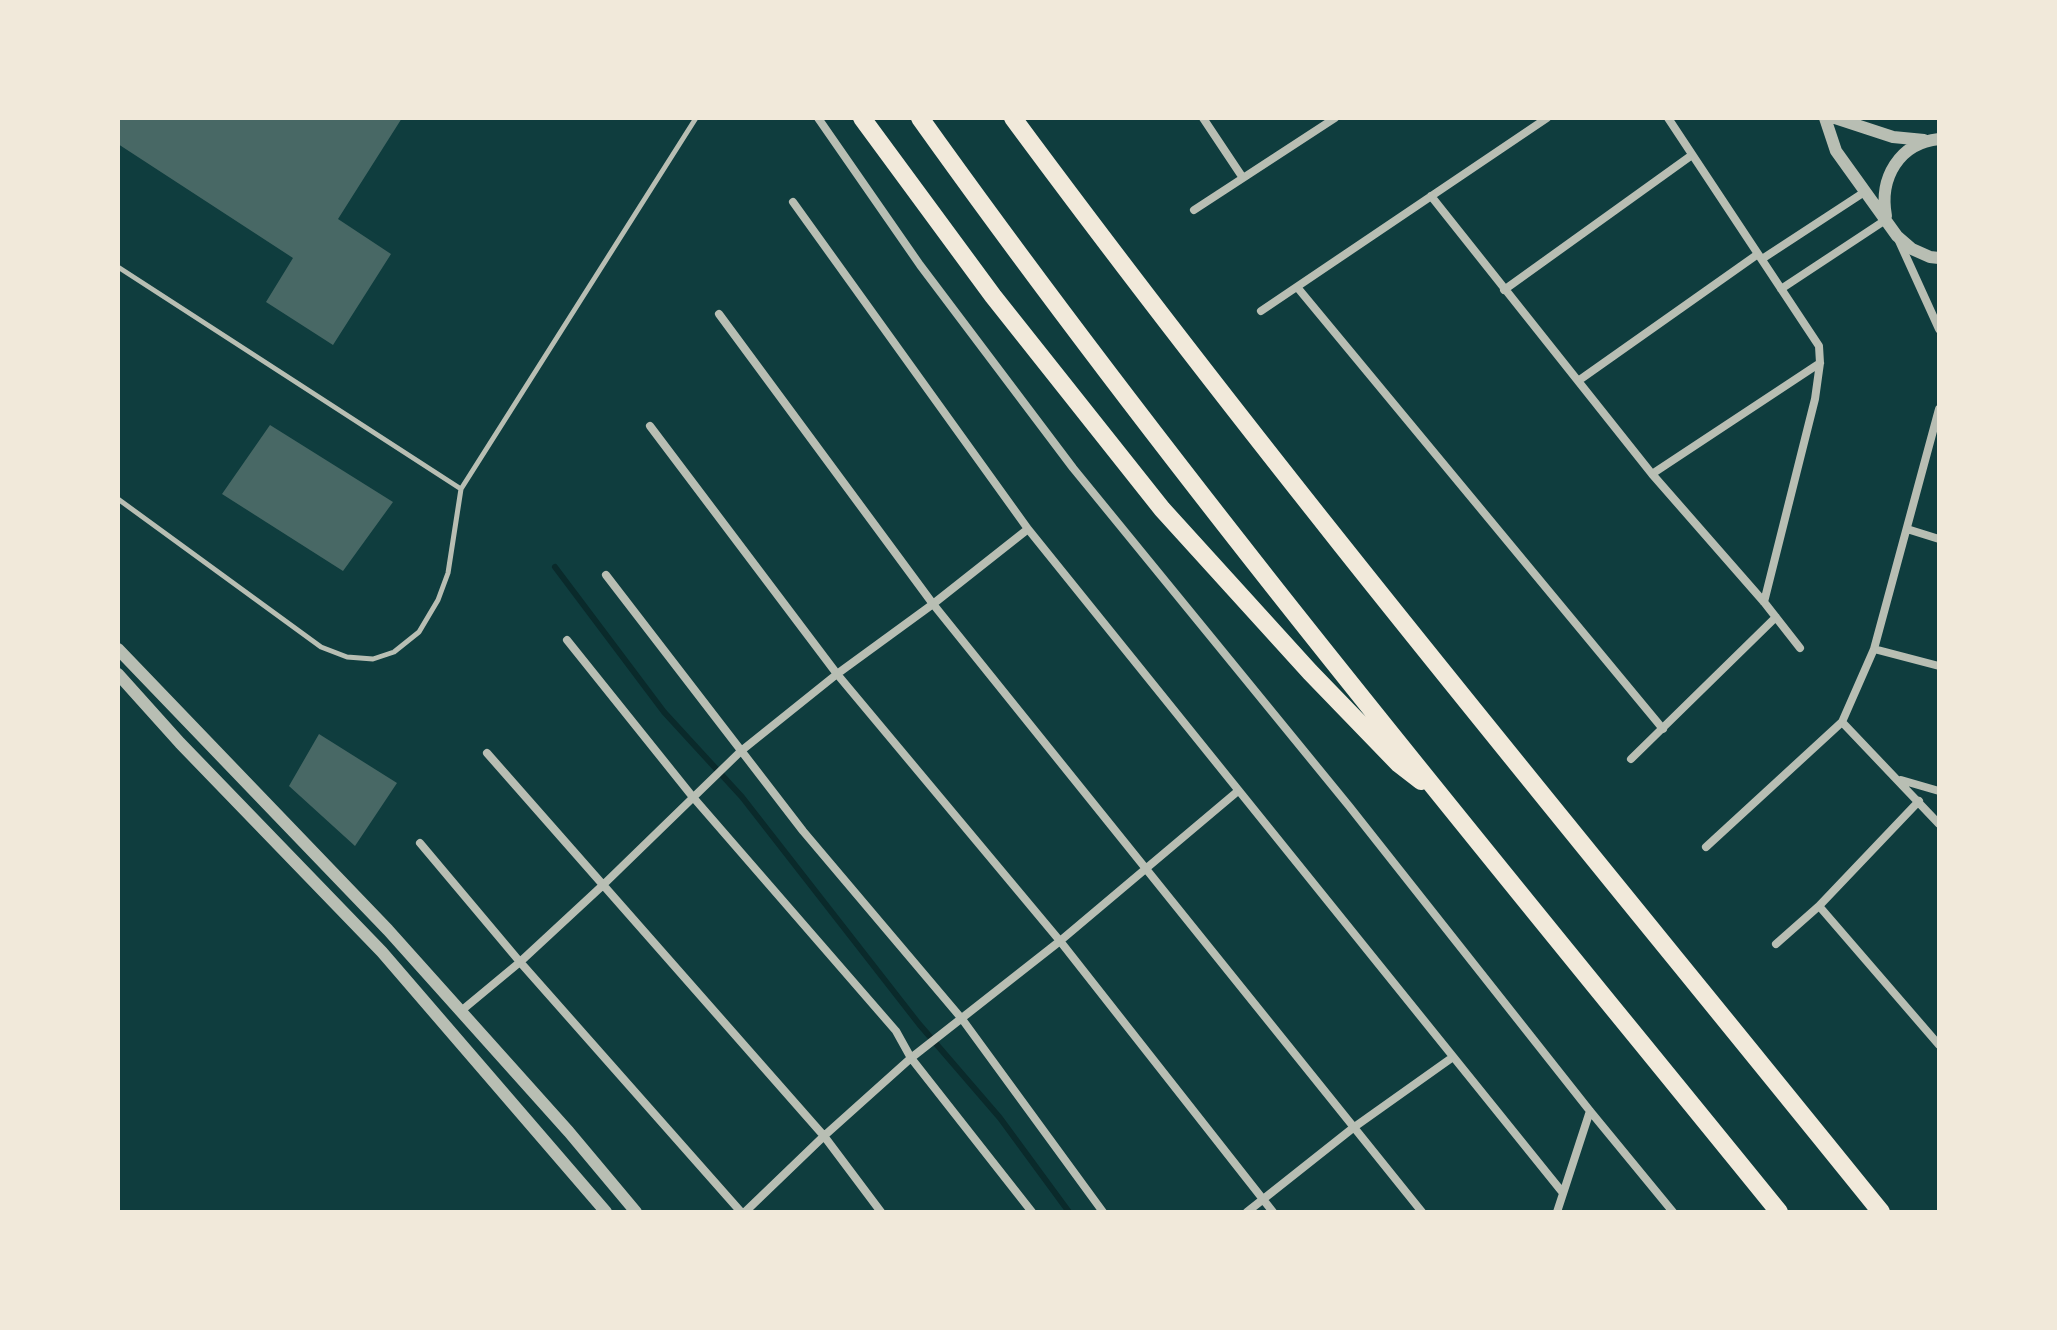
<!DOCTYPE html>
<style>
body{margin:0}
#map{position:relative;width:2057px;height:1330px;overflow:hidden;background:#0f3d3e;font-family:"Fira Sans Condensed",sans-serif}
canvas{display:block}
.frame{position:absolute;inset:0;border:120px solid #f1e9da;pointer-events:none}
</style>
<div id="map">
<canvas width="2057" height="1330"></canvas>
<div class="frame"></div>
</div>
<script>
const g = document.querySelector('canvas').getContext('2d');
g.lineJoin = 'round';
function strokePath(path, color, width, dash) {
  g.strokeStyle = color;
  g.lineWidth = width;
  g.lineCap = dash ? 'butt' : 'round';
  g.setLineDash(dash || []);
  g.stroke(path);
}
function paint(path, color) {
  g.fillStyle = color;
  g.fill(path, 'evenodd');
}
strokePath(new Path2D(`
 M555,567L664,712L742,797L919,1024L1000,1118L1069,1212`), '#0a2a2b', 6);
paint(new Path2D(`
 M118,118H402L338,219L391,254L333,345L266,302L293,258L118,144Z
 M270,425L393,502L343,571L222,494Z
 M319,734L397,783L355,846L289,786Z`), '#486865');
strokePath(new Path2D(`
 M118,267L461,489
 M118,499L321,647L347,657L373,659L394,652L419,632L438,600L448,573L461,489L696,118`), '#b8beb3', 5);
strokePath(new Path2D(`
 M818,118L920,265L1073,468L1349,806L1590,1111L1673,1212
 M1203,118L1243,178
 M1668,118L1819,346L1820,363L1815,399L1764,602
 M1431,196L1652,474L1764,602L1800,648
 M793,202L1028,529L1563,1193
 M1194,210L1335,118
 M1899,241L1939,329
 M1762,259L1866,191
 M1297,287L1663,729
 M1781,289L1887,219
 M1504,290L1692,155
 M1261,311L1547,118
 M719,314L933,604L1422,1212
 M1578,381L1758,254
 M1939,409L1874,649L1842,722L1939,824
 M650,426L837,674L1060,941L1273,1212
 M1652,474L1820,363
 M1907,529L1939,539
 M606,575L803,831L962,1019L1103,1212
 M567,640L692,796L896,1031L911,1058L1032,1212
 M1874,649L1939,666
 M487,753L824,1136L881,1212
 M1631,759L1776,617
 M1901,780L1939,791
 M1919,801L1819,906L1939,1045
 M420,843L520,962L741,1212
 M1706,847L1842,722
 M1776,944L1819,906
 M461,1011L520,962L602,886L741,751L837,674L933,604L1028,529
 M745,1212L824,1136L911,1058L1060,941L1238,791
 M1247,1212L1353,1128L1453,1057
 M1557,1212L1590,1111`), '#b8beb3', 8);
strokePath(new Path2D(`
 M1825,118L1836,151L1897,236L1912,249L1930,257L1939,258
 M1835,118L1893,137L1924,140
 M1886,216C1879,178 1899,143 1939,139
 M118,649L388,930L569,1132L636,1212
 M118,674L180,743L382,952L606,1212`), '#b8beb3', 12);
strokePath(new Path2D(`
 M862,118L993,296L1162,509L1310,672L1399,764L1421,781
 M920,118C1189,495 1487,852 1779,1212
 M1013,118C1290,493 1589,850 1881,1212`), '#f1e9da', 18);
</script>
